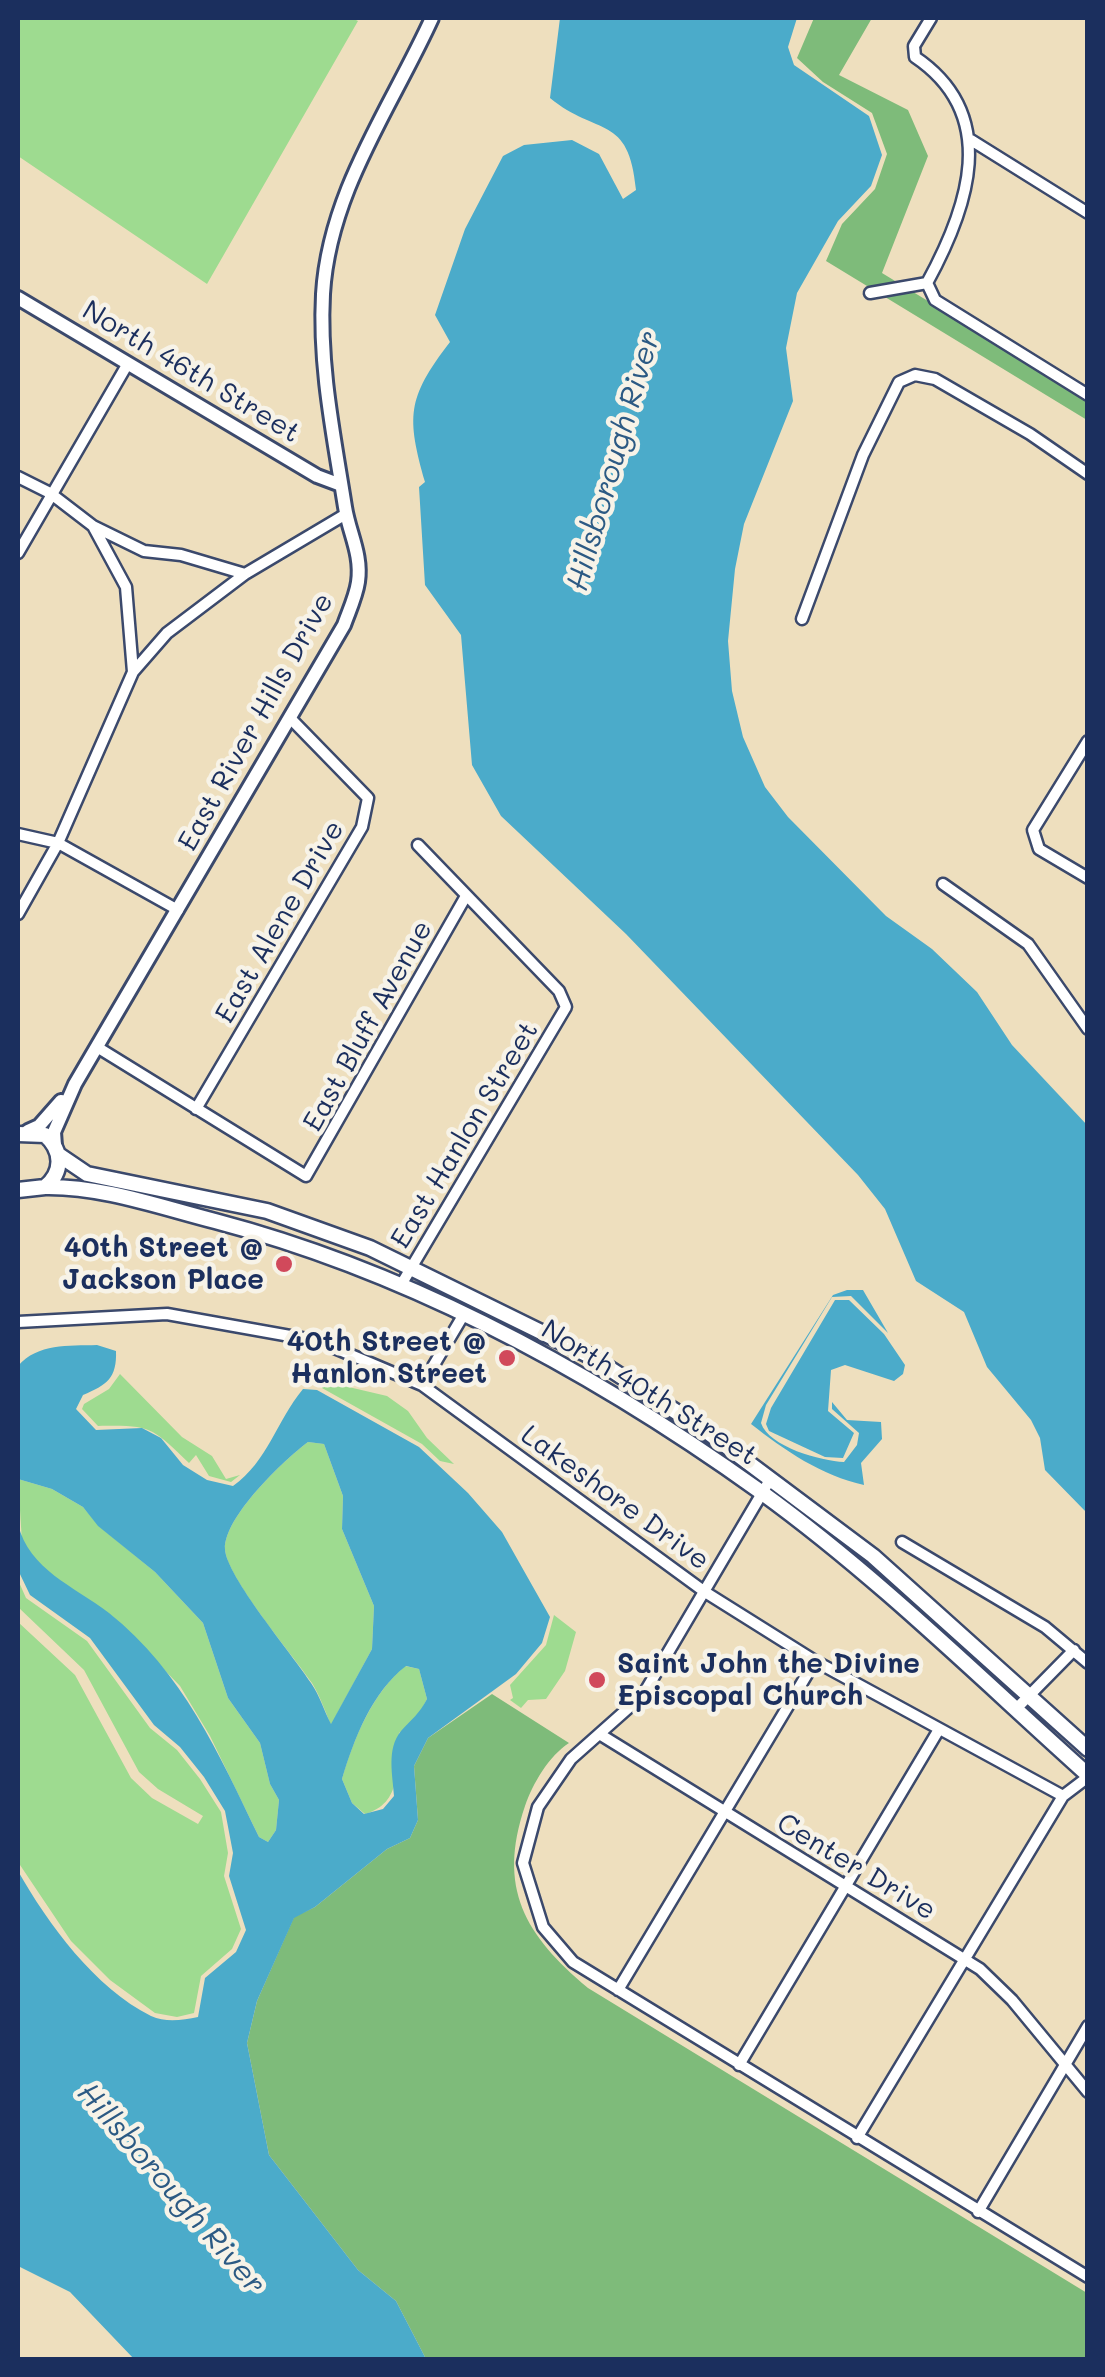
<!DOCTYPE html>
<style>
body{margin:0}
#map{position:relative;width:1105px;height:2377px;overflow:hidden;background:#eedfbe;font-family:Mali,sans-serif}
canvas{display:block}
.frame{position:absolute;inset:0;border:20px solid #1b2f5e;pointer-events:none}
</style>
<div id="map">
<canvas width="1105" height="2377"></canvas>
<div class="frame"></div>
</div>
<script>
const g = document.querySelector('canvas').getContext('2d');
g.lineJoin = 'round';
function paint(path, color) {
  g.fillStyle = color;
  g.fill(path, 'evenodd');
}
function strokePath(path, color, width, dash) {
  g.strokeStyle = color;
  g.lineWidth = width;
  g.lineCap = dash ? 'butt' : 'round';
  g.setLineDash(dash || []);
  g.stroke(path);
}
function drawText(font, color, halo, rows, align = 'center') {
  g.font = font + ' Mali,sans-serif';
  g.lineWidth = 9;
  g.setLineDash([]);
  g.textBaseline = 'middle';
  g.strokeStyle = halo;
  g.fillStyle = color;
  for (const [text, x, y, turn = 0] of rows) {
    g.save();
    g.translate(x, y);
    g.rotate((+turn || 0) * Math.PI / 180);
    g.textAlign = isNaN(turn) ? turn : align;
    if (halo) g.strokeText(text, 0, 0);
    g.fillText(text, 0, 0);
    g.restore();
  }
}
paint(new Path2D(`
 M18,18H352L358,21L207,284L18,156Z
 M120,1374L182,1437L212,1456L226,1479L240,1475L231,1482L209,1476L196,1455L189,1463C151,1427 152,1425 98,1426L82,1409L84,1404L109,1389Z
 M323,1381L387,1396L408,1411L427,1438L454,1464L440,1461L422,1444L322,1388Z
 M308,1442L324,1444L343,1496L342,1529L374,1606L372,1649L331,1725C325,1711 320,1696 312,1683C293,1655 226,1577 225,1549C224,1517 284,1460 308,1442Z
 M18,1479L52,1489L83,1507L99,1526L155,1572L203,1623L228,1698L260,1743L270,1784L279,1800L276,1830L268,1842L259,1837L210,1736L180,1686L113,1617L43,1570L22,1542Z
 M18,1580L26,1598L87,1641L150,1728L177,1750L200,1779L221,1812L228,1853L224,1876L241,1929L232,1949L201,1976L194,2013L177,2017L155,2013L110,1980L71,1941L18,1862V1622L75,1675L131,1778L152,1798L198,1824L203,1816L158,1789L139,1772L84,1670L18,1607Z
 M554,1615L576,1632L565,1671L546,1699L528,1700L521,1708L510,1700L513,1698L510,1685L546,1645Z
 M405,1666L419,1669L427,1699L417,1719L399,1733C396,1768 403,1803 365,1814L352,1803L342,1779C354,1738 372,1694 405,1666Z`), '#9edb90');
paint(new Path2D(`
 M814,18H872L839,75L908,110L928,156L882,273L1087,398V420L826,261L842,224L875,189L887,154L872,113L823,82L797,58Z
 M492,1694L569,1743C549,1756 533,1783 525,1806C497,1888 525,1935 588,1988L1087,2293V2359H426L396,2301L358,2270L269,2155L247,2043L257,2001L294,1917L315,1907L387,1849L410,1838L418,1820L414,1766L428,1738Z`), '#7ebb7a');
paint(new Path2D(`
 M560,18H797L788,47L794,65L869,116L882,155L871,186L838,221L797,293L786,348L793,401L744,524L735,569L728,641L732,691L743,737L765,787L788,817L886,916L932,949L977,992L1012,1045L1087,1125V1513L1045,1470L1040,1438L1031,1420L987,1367L964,1312L916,1281L885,1209L858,1175L626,934L501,816L472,765L461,635L425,585L419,487L425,482C407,417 406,399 450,342L435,315L465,229L503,156L524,145L572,140L599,154L623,199L636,190C629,113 597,137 550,98Z
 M847,1290H863L888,1333L851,1296L832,1297L766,1405L761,1423C769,1447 821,1461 844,1462L857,1445L859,1433L832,1409V1402L847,1420L881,1422L882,1439L861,1463L864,1485C822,1476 784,1450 751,1424L833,1295Z
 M835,1300H849L884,1334L905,1365L903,1374L894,1381L845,1365L831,1370L828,1411L854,1433L843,1458L825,1457L769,1431L766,1424L771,1408Z
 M97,1345L116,1351C117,1378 107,1385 83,1395L76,1409L96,1430L142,1428L161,1438L183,1465L207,1480L233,1486C268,1461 276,1422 303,1389L317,1390L419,1447L468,1493L502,1532L550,1617L542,1643L516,1674L428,1738L414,1766L418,1820L410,1838L387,1849L315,1907L294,1918L257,2001L247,2043L269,2155L358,2270L396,2301L426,2359H134L70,2292L18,2266V1871C48,1924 95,1988 151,2016C166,2023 183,2020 198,2017L205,1978L236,1952L246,1930L229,1876L233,1853L225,1811L204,1777L180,1747L154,1725L90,1638L30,1595L18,1570V1524C29,1570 74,1586 109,1613C183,1672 219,1754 259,1837L268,1842L276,1830L279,1800L270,1784L260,1743L228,1698L203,1623L155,1572L98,1526L83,1507L52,1489L18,1479V1366C38,1343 68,1346 97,1345ZM308,1442L324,1444L343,1496L342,1529L374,1606L372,1649L331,1724C324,1711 320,1696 311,1683C293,1655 226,1576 225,1549C224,1517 284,1460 308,1442ZM406,1666L419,1669L427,1699C419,1714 412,1719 401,1731C386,1749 393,1776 394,1796L383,1809L364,1814L352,1803L342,1779C354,1739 372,1692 406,1666Z`), '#4babca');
const minor = new Path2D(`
 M971,140L1088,213
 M927,283L935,300L1088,395
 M870,293L927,283C968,208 1001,115 915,57L914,46L931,18
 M18,477L50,493L93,526L144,551L181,555L245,574L346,514
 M18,553L127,365
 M802,619L863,455L899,382L915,375L935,379L1030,434L1088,474
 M133,672L167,633L245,574
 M1088,741L1033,830L1039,849L1088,878
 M18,834L58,843L178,910
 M943,884L1028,944L1088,1029
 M18,914L58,843L133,672L126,587L93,526
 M97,1047L306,1176L466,896
 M196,1109L362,827L368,798L291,719
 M401,1285L566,1007L559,991L418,845
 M18,1322L167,1314L318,1341L422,1385L705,1592L815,1661L1063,1796
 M422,1385L464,1314
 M771,1478L643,1695L571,1759L538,1807L523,1863L543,1927L573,1962L1088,2277
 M902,1542L1045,1627L1088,1663
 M1015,1710L1074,1650
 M601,1735L980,1969L1012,2000L1088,2092
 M618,1990L815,1661
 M739,2065L938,1731
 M857,2138L1063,1796L1088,1777
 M978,2212L1088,2026`);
const tertiary = new Path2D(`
 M18,298L317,476L341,485
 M28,1131L39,1126L61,1101
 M55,1146L54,1132L75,1084L344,625C349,611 356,596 358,582C362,554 349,533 345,507C334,437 319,366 323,294C329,192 391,108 432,18`);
const secondary = new Path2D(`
 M18,1134L45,1135C63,1151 63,1172 45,1187L18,1190
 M59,1155L87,1174L267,1211L370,1248L590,1356L706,1431L873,1556L1088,1749
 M45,1187C102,1186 160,1207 215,1221C413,1273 595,1373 761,1492C877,1576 981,1679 1088,1775`);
strokePath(minor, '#3b496c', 15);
strokePath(tertiary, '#3b496c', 18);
strokePath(secondary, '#3b496c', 19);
strokePath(minor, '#fff', 10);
strokePath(tertiary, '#fff', 12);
strokePath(secondary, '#fff', 14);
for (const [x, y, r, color] of [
 [284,1264,10,"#d1495b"],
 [507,1358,10,"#d1495b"],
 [597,1680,10,"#d1495b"]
]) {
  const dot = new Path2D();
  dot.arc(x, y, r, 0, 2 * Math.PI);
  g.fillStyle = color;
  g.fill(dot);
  strokePath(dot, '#f7f3e8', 4);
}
drawText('28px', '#1b2f5e', '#f7f3e8', [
 ["North 46th Street",191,372,31],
 ["East River Hills Drive",256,722,-61],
 ["East Alene Drive",280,922,-60],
 ["East Bluff Avenue",368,1026,-61],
 ["East Hanlon Street",465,1135,-59],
 ["North 40th Street",649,1393,32],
 ["Lakeshore Drive",615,1498,36],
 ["Center Drive",856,1867,31]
]);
drawText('bold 28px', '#1b2f5e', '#f7f3e8', [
 ["40th Street @",264,1248],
 ["Jackson Place",264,1280],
 ["40th Street @",487,1342],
 ["Hanlon Street",487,1374],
 ["Saint John the Divine",617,1664,"left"],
 ["Episcopal Church",617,1696,"left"]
], 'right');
drawText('italic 30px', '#2c5a84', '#f7f3e8', [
 ["Hillsborough River",614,461,-74],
 ["Hillsborough River",171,2189,49]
]);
</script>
